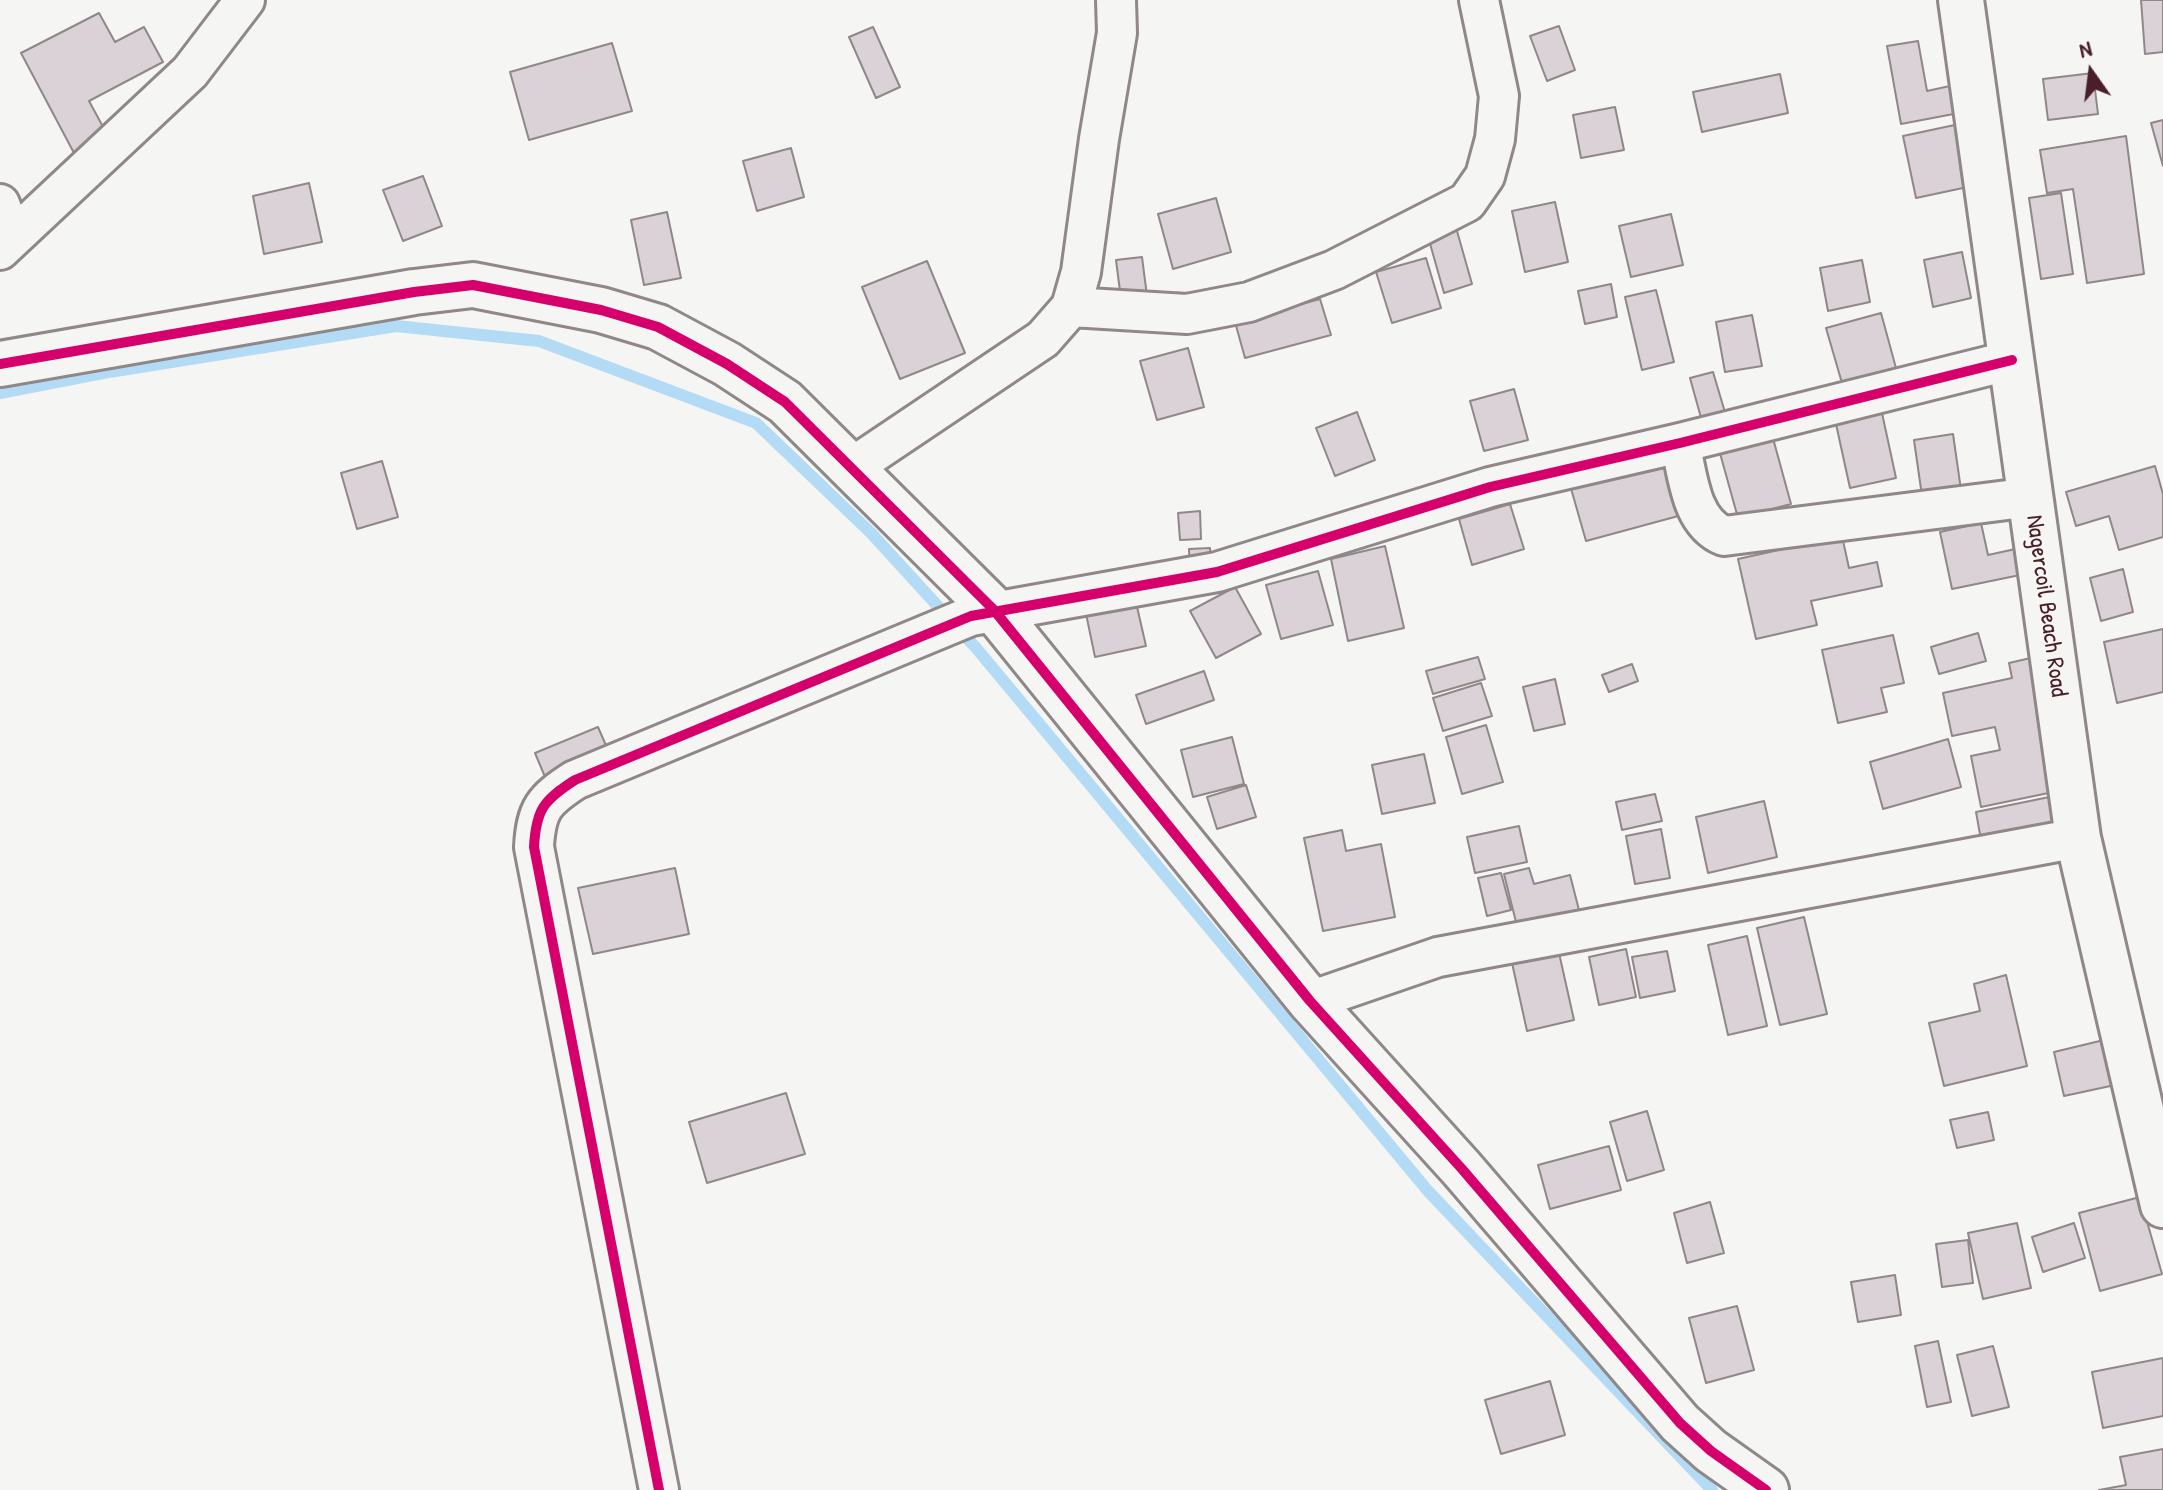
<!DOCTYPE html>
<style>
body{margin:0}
#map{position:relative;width:2163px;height:1490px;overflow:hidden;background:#f5f5f3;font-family:"Patrick Hand",sans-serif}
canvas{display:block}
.north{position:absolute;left:2051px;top:32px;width:80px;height:80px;-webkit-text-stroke:6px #f6f6f2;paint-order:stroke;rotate:346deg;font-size:22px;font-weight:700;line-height:32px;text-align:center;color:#4a1f2b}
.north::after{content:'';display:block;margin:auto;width:28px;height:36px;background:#4a1f2b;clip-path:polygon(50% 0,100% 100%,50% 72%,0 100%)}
</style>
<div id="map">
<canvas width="2163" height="1490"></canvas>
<div class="north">N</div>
</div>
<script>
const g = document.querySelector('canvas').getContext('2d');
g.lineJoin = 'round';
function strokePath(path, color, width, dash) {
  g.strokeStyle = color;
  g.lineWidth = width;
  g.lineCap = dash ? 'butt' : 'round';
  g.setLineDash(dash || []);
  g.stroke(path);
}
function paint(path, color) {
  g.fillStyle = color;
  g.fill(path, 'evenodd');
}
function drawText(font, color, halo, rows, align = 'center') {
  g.font = font + ' "Patrick Hand",sans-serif';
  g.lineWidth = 6;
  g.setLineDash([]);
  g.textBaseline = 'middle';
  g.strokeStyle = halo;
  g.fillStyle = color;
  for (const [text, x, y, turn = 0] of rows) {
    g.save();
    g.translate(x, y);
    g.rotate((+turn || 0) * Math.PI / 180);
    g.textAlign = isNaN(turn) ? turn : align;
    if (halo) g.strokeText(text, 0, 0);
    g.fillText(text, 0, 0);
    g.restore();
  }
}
strokePath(new Path2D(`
 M0,393L103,373L396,326L539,341L756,423L871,533L977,649L1428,1191L1712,1490`), '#b4dbf6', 12);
const building = new Path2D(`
 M2141,0H2163V52L2145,54Z
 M99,13L115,42L144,27L163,62L89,101L108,136L74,153L21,53Z
 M1559,26L1575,70L1547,81L1530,36Z
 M873,27L900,87L876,98L849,37Z
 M1918,41L1927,91L1959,84L1964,112L1901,124L1887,46Z
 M612,43L632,111L529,140L510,72Z
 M2093,73L2098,114L2048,120L2043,79Z
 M1780,74L1788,113L1702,132L1693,92Z
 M1615,107L1624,150L1581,158L1573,115Z
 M2163,120V166L2151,123Z
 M1964,123L1977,185L1916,198L1903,136Z
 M2126,136L2144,274L2087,283L2073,189L2047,193L2040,150Z
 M791,148L804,197L757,211L743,161Z
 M423,176L442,226L403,241L383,190Z
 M309,183L322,242L264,254L253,196Z
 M2061,193L2073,274L2041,279L2029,198Z
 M1216,198L1231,252L1173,269L1158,214Z
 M1555,202L1568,262L1525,272L1512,211Z
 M667,212L681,278L644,285L631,220Z
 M1671,214L1683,265L1631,277L1619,226Z
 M1455,224L1472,284L1444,293L1427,233Z
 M1962,252L1971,298L1933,307L1924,260Z
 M1142,257L1147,296L1121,299L1116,260Z
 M1426,258L1441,308L1392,323L1376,272Z
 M1862,260L1870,302L1828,311L1820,268Z
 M927,261L965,353L900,379L862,287Z
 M1611,284L1617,317L1585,324L1578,291Z
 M1656,290L1674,362L1642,370L1625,297Z
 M1320,299L1331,335L1245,358L1235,322Z
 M1881,313L1896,368L1842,383L1826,328Z
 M1752,315L1762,366L1725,372L1716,322Z
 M1188,348L1204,407L1157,420L1140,361Z
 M1713,372L1727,419L1703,425L1690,378Z
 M1514,389L1528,440L1484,451L1470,401Z
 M1357,412L1375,460L1335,476L1316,428Z
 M1882,413L1896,478L1850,488L1836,424Z
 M1771,431L1791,504L1738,518L1718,446Z
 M1953,434L1961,490L1922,496L1914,440Z
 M1665,451L1682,515L1586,541L1568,478Z
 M382,461L398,517L357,529L341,473Z
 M2155,466L2163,494V537L2119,550L2109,516L2076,526L2066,492Z
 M1510,504L1524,549L1472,565L1459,519Z
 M1200,511L1201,539L1180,540L1178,513Z
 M1981,523L1988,555L2020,548L2025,574L1952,589L1940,532Z
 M1842,536L1849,568L1877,562L1882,586L1811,601L1817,625L1756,639L1738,559Z
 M1385,546L1404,628L1348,641L1331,559Z
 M1210,548L1212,575L1190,577L1189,549Z
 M2123,569L2133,612L2101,621L2090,578Z
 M1318,571L1333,625L1281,639L1266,585Z
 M1235,587L1261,634L1216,658L1190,611Z
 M1135,598L1146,646L1095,657L1085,609Z
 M2163,629V692L2117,703L2104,642Z
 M1978,633L1986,661L1939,674L1931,647Z
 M1893,635L1904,683L1881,688L1887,712L1838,723L1822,650Z
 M1478,657L1485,679L1433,694L1426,671Z
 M2035,657L2063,790L1981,807L1971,756L2000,750L1995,727L1952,736L1943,693L2012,678L2009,663Z
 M1632,664L1638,681L1609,692L1602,675Z
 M1204,671L1214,700L1146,724L1136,695Z
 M1555,679L1565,724L1534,731L1523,687Z
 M1481,683L1492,716L1443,731L1433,698Z
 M1486,725L1503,782L1462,794L1446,737Z
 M598,727L611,757L548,784L535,753Z
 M1232,737L1244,784L1193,797L1181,750Z
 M1948,739L1961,787L1883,809L1870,762Z
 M1424,754L1435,803L1382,814L1372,765Z
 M1246,785L1256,817L1217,829L1207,797Z
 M1655,794L1662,821L1622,830L1616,802Z
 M2059,795L2066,834L1983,851L1976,812Z
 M1764,801L1777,857L1708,873L1696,817Z
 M1519,826L1527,862L1475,873L1467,837Z
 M1661,829L1670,878L1635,884L1626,836Z
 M1342,830L1346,851L1381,844L1395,917L1323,931L1304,838Z
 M675,868L689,934L593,954L578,888Z
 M1529,868L1534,884L1570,875L1580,914L1518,930L1504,874Z
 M1501,873L1511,910L1487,916L1478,878Z
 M1804,917L1827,1014L1780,1025L1757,928Z
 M1747,936L1767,1026L1728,1035L1708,945Z
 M1626,949L1636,997L1599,1005L1589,957Z
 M1667,951L1675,991L1640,998L1632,957Z
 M1559,953L1574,1020L1527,1031L1512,963Z
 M2006,975L2027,1066L1944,1086L1929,1023L1980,1011L1974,984Z
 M2104,1040L2115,1085L2064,1096L2054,1052Z
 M786,1093L805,1154L707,1183L689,1122Z
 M1647,1111L1664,1170L1627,1181L1610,1122Z
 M1988,1112L1994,1140L1957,1148L1950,1120Z
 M1609,1146L1621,1190L1550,1209L1538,1165Z
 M2140,1197L2162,1274L2100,1291L2079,1213Z
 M1710,1202L1724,1253L1687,1263L1674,1213Z
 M2017,1223L2031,1288L1983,1299L1968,1233Z
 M2074,1223L2085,1258L2043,1272L2032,1237Z
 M1968,1240L1973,1283L1942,1287L1936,1244Z
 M1895,1275L1901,1315L1858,1322L1851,1282Z
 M1737,1306L1754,1370L1706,1383L1689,1318Z
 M1938,1341L1951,1402L1927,1407L1915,1346Z
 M1993,1346L2009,1407L1972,1416L1957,1355Z
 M2163,1358V1416L2103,1428L2092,1372Z
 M1550,1381L1565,1435L1501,1454L1485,1400Z
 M2163,1449V1490H2099L2126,1485L2120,1457Z`);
paint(building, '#dbd2d7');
strokePath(building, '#8f8788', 2);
const minor = new Path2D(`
 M0,204L12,236L10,240
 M0,250L190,72L245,0
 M1071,307L1187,314L1249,302L1334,270L1467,202L1485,176L1495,139L1499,96L1479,0
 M1680,443C1688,475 1690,522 1724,536L2031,497
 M851,468L1043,339L1071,307L1081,272L1099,139L1117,33L1116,0
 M1310,1001L1438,957L2078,838
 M659,1490L534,847C536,809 544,800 575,780L971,616L1217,572L1490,487L1680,443L2012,360`);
const tertiary = new Path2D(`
 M0,364L414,292L473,285L601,310L658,327L727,364L785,402L994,610L1310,1001L1462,1169L1680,1423L1711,1451L1766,1490`);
const secondary = new Path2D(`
 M1961,0L2078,838L2163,1205`);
strokePath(minor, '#8f8788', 44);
strokePath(tertiary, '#8f8788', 50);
strokePath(secondary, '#8f8788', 50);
strokePath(minor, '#f5f5f3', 38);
strokePath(tertiary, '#f5f5f3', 44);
strokePath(secondary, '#f5f5f3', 44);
strokePath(new Path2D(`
 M0,364L414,292L473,285L601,310L658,327L727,364L785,402L994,610L1310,1001L1462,1169L1680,1423L1711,1451L1766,1490
 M659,1490L534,847C536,809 544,800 575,780L971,616L1217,572L1490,487L1680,443L2012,360`), '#d6006c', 10);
drawText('24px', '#4a1f2b', '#f6f6f2', [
 ["Nagercoil Beach Road",2046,606,82]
]);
</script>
